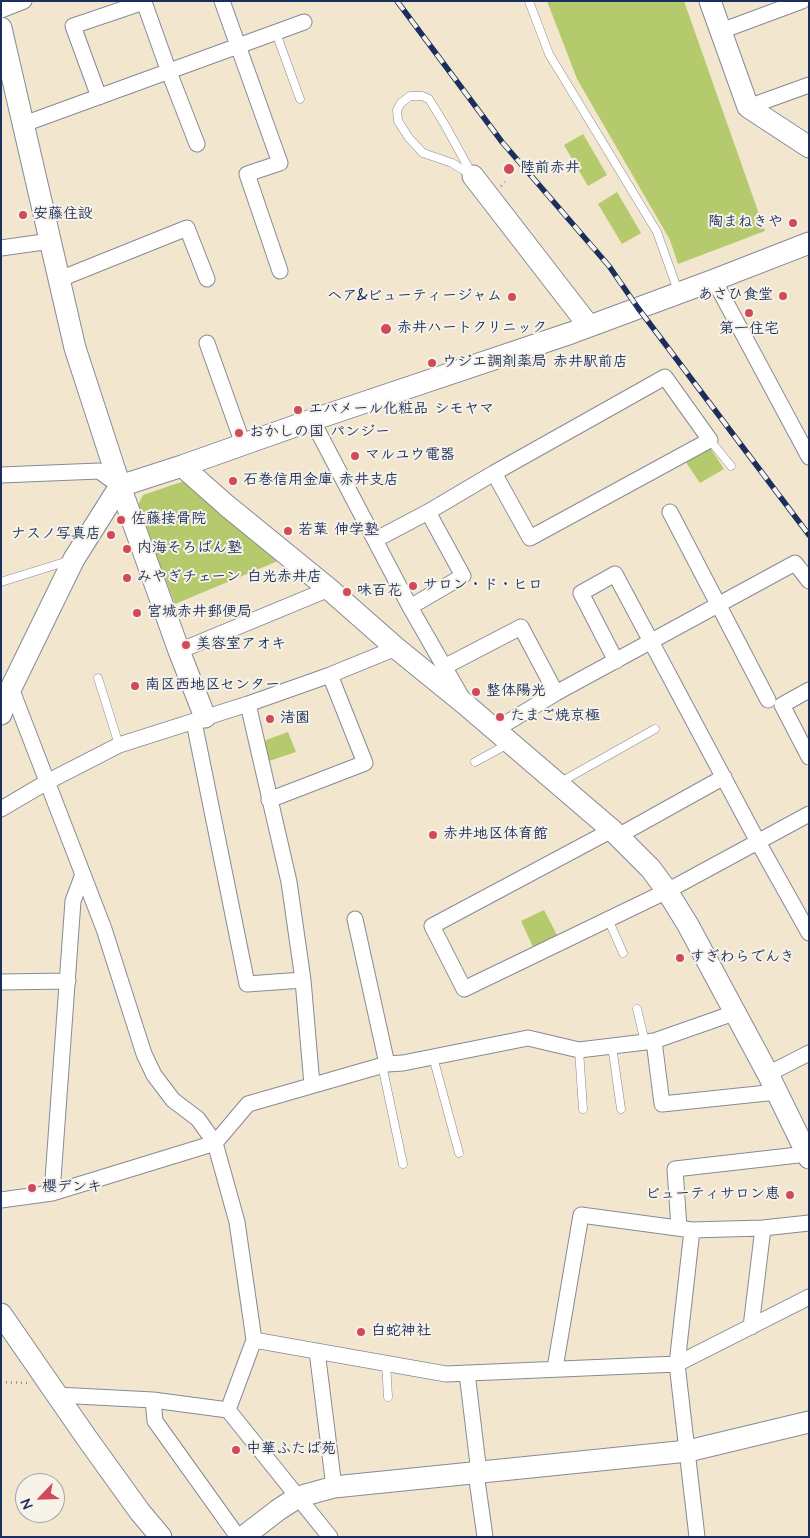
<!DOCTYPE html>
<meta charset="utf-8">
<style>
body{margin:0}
#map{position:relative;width:810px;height:1538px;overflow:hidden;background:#f3e6cf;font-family:"Architects Daughter",sans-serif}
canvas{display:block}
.frame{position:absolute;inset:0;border:2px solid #1b2f5e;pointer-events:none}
.north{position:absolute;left:15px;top:1473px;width:50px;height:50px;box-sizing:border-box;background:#f7f3e8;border:1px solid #9fa5b1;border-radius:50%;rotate:246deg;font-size:14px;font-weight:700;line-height:20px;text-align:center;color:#1b2f5e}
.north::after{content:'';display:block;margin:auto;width:18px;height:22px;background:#d1495b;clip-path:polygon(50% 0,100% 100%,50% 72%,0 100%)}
</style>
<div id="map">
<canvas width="810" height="1538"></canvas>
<div class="frame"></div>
<div class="north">N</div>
</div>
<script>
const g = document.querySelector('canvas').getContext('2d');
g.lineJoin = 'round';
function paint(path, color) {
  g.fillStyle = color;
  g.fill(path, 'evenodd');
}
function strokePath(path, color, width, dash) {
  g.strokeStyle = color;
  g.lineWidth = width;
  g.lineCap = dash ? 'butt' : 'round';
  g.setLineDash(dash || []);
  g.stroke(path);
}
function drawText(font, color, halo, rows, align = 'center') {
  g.font = font + ' "Architects Daughter","Klee One",sans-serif';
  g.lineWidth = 4;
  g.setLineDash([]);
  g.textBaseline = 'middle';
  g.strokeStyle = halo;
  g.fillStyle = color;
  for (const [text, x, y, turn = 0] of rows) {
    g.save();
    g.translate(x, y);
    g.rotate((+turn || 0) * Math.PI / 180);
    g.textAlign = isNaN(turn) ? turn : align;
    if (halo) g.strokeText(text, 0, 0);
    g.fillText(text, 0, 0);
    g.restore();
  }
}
paint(new Path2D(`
 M547,1H684L765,231L678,264L670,240L577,79Z
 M583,134L607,175L588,186L564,145Z
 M617,192L641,233L622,244L598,204Z
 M706,448L711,449L724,469L700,483L685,461Z
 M190,479L285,558L175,604L137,507L143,495Z
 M288,732L296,752L269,761L264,745L266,740Z
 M544,910L557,935L533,947L521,921Z`), '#b5c96d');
const lane = new Path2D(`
 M529,1L549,54L657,232L678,291
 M276,33L300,99
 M410,96H422L429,99L445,125L473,176L452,163L423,153L409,138L398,121L397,110L401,103Z
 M710,440L731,466
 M1,582L68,561
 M98,678L119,745
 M475,762L508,744
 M559,783L655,729
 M608,919L623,953
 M637,1009L645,1042
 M612,1046L621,1109
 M579,1050L583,1109
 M433,1057L459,1153
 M382,1065L403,1164
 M386,1363L388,1397`);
const street = new Path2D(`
 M222,1L280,163L247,174L280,271
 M1,10L24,1
 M721,31L802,1
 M99,97L73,26L144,2L169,72L197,144
 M748,107L809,85
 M24,124L304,22
 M1,248L51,241
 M60,279L187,228L207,279
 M714,280L809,457
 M207,343L243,444
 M312,420L410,607L461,696
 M1,475L99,471L120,486
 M670,512L768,700
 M375,540L428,512L494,473L665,377L710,440L530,538L494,473
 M410,607L463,576L428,512
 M179,651L329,589
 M616,661L581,593L615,574L758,842L809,933
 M444,667L521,627L556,693
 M11,688L104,929L144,1054L154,1075L173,1100L198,1119L215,1143L237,1222L254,1340L228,1410
 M809,690L782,705L809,757
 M248,704L289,882L303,980L312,1085
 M194,722L247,984L303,980
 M495,730L556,693L795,563L809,581
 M269,800L365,763L330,675
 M1,809L47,782L119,745L248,704L330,675L396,648
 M612,830L432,926L464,989L667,891L809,814
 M618,836L724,777
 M355,919L387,1064
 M1,982L68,981
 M654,1041L662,1104L777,1092
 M768,1074L809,1053
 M52,1193L73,901L83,874
 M1,1200L52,1193L215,1143L248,1104L387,1064L403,1063L528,1038L579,1050L654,1041L734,1013
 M679,1228L675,1169L807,1154
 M692,1230L677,1364L697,1537
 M751,1327L763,1228
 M254,1340L446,1374L677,1364L809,1297
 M317,1351L334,1487
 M555,1368L581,1215L692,1230L763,1228L809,1223
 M467,1373L479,1473
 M57,1395L153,1400L228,1410L330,1537
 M153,1400L155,1421L238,1537
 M476,1473L485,1537`);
const secondary = new Path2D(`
 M710,1L748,107L809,147
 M1,28L75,348L120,486L179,651L205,717
 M473,176L589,326
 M182,466L226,505L329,589L396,648L465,704L612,830L651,869L667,891L688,925L768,1074L809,1158
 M1,714L11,688L74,559L120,486L182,466L312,420L571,333L714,280L809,243
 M1,1314L86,1437L140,1512L161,1537
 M243,1537L278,1510L298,1497L334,1487L688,1451L809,1422`);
strokePath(lane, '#878a96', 9);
strokePath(street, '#878a96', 17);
strokePath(secondary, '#878a96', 23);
strokePath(new Path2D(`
 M501,186L505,182
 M1,1382L27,1383`), '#878a96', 2.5, [1, 4]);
strokePath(lane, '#fff', 8);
strokePath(street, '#fff', 15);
strokePath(secondary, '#fff', 21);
const rail = new Path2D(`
 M397,1L502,142L609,266L638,308L809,535`);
strokePath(rail, '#1b2f5e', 5.5);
strokePath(rail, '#f7f3e8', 4, [11]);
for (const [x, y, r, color] of [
 [509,169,6,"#d1495b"],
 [23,215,5,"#d1495b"],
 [793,223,5,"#d1495b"],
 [783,296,5,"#d1495b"],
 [512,297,5,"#d1495b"],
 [749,313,5,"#d1495b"],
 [386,329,6,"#d1495b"],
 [432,363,5,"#d1495b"],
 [298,410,5,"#d1495b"],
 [239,433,5,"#d1495b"],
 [355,456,5,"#d1495b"],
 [233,481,5,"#d1495b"],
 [121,520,5,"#d1495b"],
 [288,531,5,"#d1495b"],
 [111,535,5,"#d1495b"],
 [127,549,5,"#d1495b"],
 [127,578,5,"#d1495b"],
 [413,586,5,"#d1495b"],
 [347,592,5,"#d1495b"],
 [137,613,5,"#d1495b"],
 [186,645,5,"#d1495b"],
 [135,686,5,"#d1495b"],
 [476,692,5,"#d1495b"],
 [500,717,5,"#d1495b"],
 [270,719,5,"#d1495b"],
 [433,835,5,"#d1495b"],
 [680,958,5,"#d1495b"],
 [32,1188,5,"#d1495b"],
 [790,1195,5,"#d1495b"],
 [361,1332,5,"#d1495b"],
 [236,1450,5,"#d1495b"]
]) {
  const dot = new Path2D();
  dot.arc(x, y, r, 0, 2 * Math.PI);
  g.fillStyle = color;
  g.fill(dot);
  strokePath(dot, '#f7f3e8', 2);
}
drawText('bold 15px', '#1b2f5e', '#f7f3e8', [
 ["陸前赤井",520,169],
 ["安藤住設",33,215],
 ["陶まねきや",783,223,"right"],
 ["あさひ食堂",773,296,"right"],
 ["ヘア&ビューティージャム",502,297,"right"],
 ["赤井ハートクリニック",397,329],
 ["第一住宅",749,330,"center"],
 ["ウジエ調剤薬局 赤井駅前店",442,363],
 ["エバメール化粧品 シモヤマ",308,410],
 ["おかしの国 パンジー",249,433],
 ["マルユウ電器",365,456],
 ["石巻信用金庫 赤井支店",243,481],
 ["佐藤接骨院",131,520],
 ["若葉 伸学塾",298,531],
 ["ナスノ写真店",101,535,"right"],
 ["内海そろばん塾",137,549],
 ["みやぎチェーン 白光赤井店",137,578],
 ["サロン・ド・ヒロ",423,586],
 ["味百花",357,592],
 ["宮城赤井郵便局",147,613],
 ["美容室アオキ",196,645],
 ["南区西地区センター",145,686],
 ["整体陽光",486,692],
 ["たまご焼京極",510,717],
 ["渚園",280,719],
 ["赤井地区体育館",443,835],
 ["すぎわらでんき",690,958],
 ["櫻デンキ",42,1188],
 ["ビューティサロン恵",780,1195,"right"],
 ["白蛇神社",371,1332],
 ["中華ふたば苑",246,1450]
], 'left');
</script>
